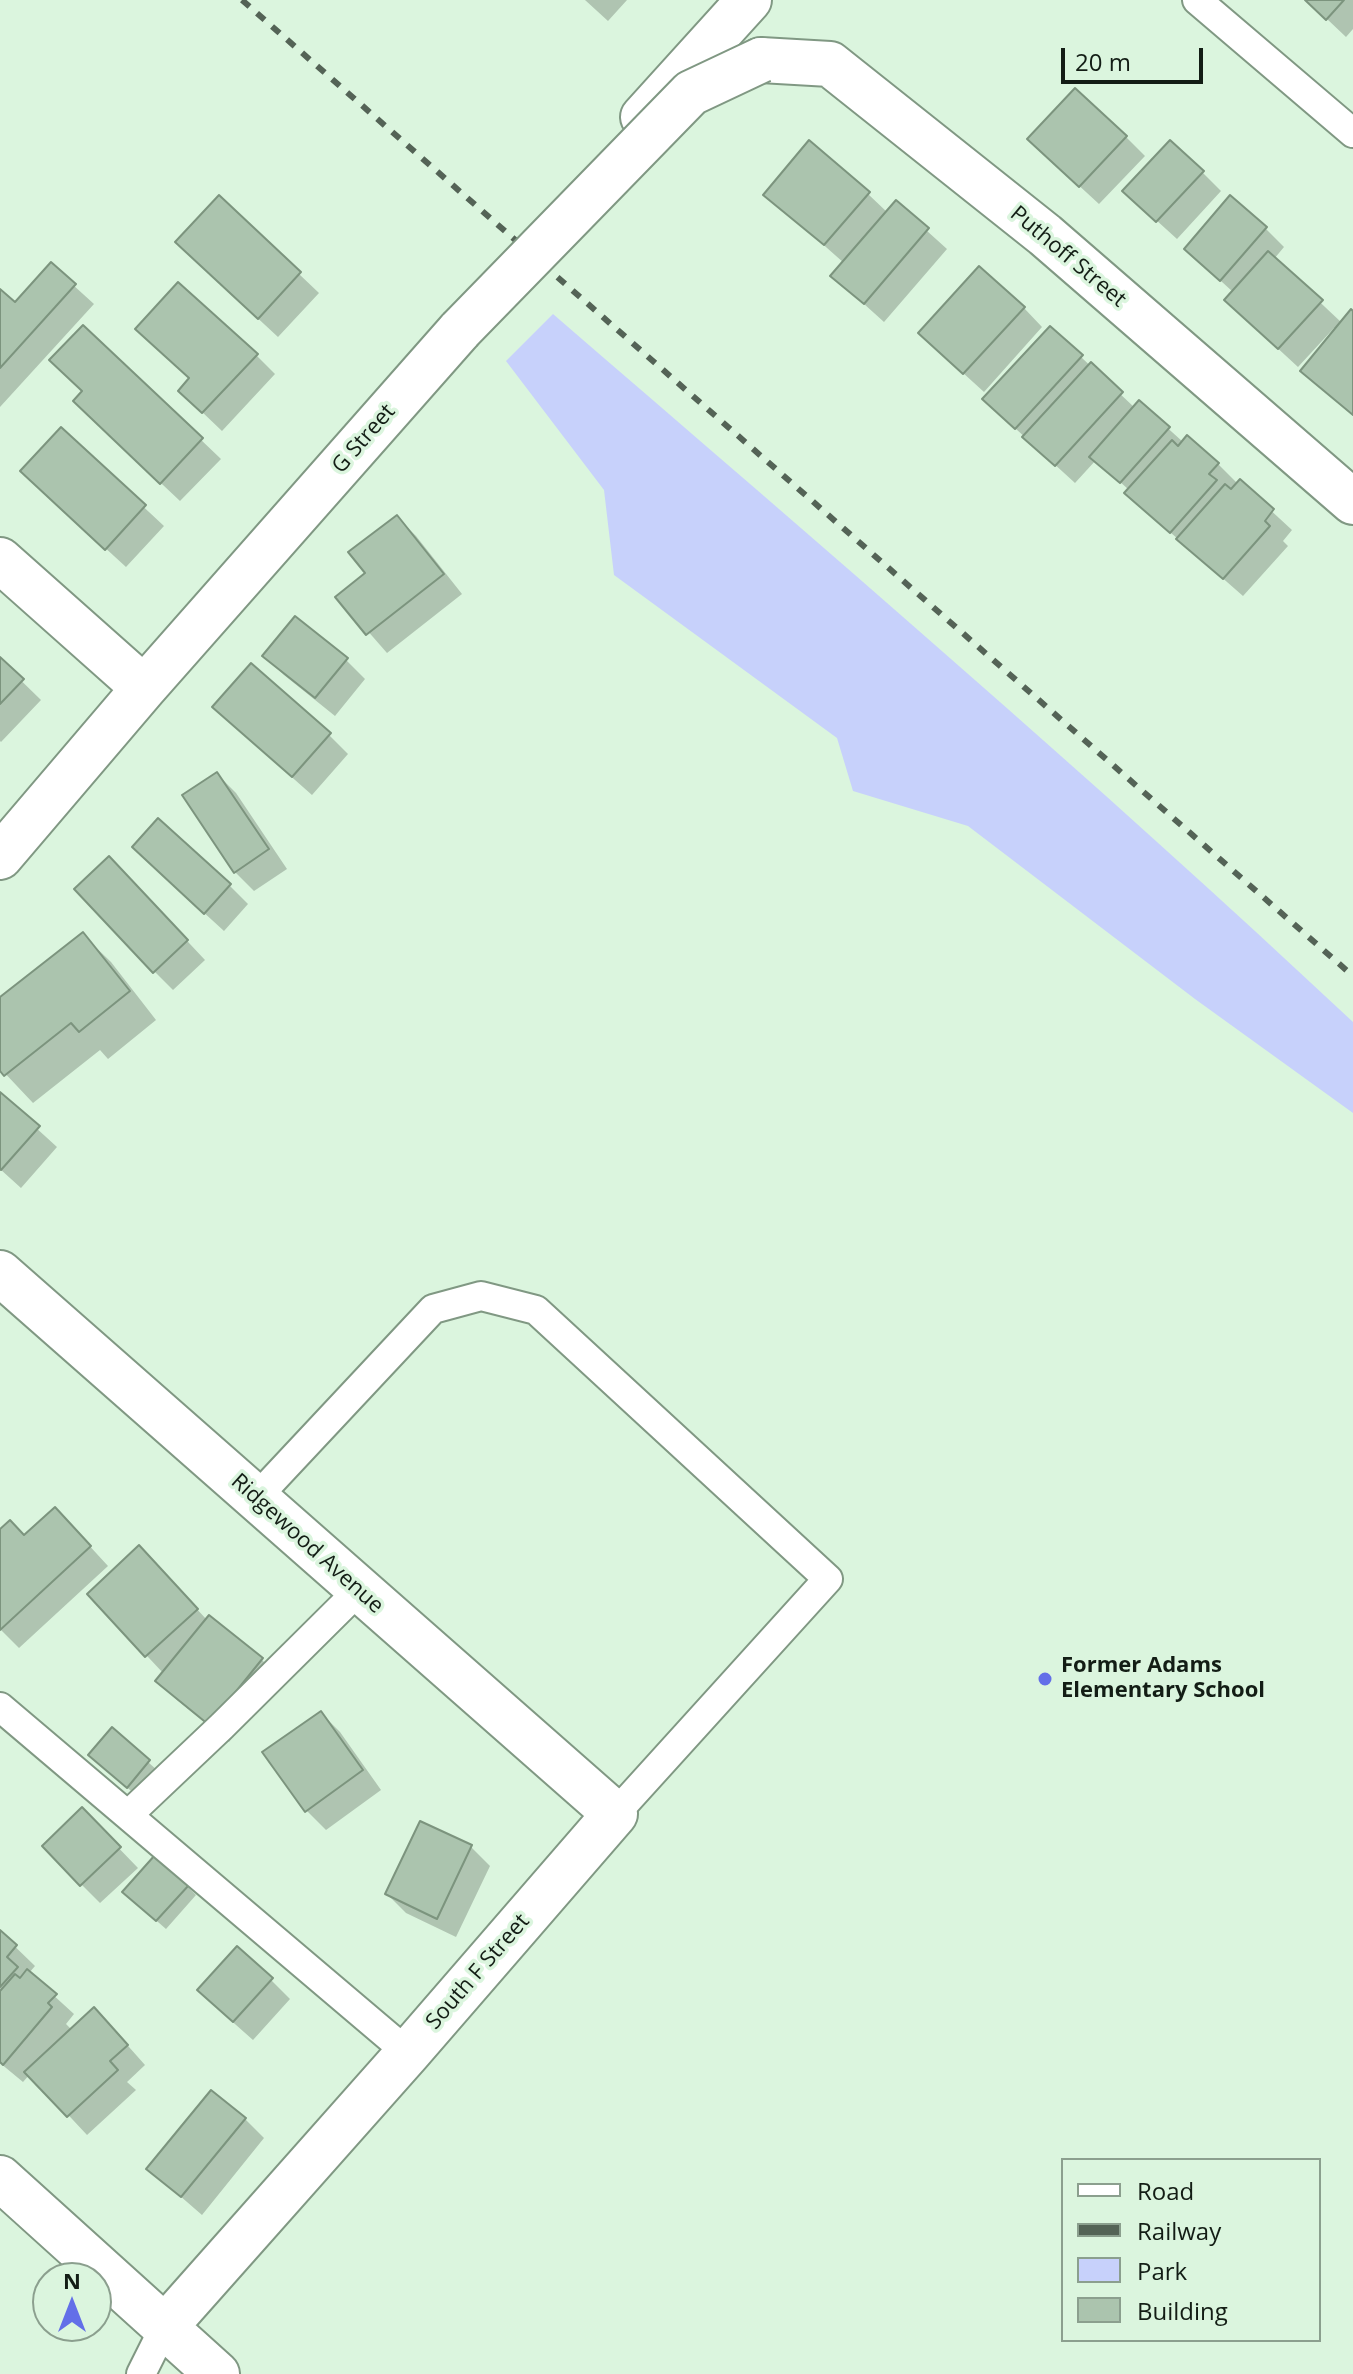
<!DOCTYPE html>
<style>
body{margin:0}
#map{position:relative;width:1353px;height:2374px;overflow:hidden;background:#dbf5de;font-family:"Open Sans",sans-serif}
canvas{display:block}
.legend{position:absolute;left:1061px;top:2158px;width:260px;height:184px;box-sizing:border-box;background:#dbf5de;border:2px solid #8b9f8e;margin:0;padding:10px 14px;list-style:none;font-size:24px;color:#131d15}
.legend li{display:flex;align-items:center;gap:16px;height:40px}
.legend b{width:40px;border:2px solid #8b9f8e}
.north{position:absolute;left:32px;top:2262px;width:80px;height:80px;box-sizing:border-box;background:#dbf5de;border:2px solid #8b9f8e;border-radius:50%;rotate:0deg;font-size:22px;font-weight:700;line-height:32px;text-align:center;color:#131d15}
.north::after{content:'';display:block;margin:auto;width:28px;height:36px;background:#636fe8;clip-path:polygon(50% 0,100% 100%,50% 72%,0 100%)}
.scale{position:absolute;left:1061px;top:48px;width:142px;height:36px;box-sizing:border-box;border:4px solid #131d15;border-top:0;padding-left:10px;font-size:24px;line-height:28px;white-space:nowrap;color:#131d15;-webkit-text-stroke:6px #dbf5de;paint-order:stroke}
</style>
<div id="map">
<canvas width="1353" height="2374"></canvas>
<ul class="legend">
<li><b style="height:10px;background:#fff"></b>Road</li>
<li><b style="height:10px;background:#546356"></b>Railway</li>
<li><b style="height:22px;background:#c7d1fb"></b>Park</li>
<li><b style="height:22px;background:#abc4ae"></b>Building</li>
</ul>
<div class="north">N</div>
<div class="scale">20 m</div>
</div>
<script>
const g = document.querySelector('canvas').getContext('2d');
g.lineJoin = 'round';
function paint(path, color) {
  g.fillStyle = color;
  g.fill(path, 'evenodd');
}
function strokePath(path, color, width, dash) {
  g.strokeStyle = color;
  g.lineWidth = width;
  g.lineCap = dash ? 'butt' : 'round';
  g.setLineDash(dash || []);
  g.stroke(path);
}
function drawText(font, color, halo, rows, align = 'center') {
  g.font = font + ' "Open Sans",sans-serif';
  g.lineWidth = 7;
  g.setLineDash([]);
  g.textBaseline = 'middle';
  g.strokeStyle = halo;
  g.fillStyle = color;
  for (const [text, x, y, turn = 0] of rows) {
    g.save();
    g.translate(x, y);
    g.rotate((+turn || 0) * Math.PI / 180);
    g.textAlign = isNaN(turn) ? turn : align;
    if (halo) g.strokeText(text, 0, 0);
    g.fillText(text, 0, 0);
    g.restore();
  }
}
paint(new Path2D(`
 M553,314C823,547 1093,778 1353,1022V1113L1195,999L968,826L853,791L837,738L614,575L604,490L506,361Z`), '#c7d1fb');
paint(new Path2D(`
 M585,0H627L608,21Z
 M1307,0H1353V29L1346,37Z
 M1126,137L1145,156L1099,204L1049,158Z
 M1202,172L1221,191L1177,239L1144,209Z
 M766,194H868L888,213L896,203L947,249L884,322L833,276L844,263Z
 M219,198L319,293L278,337L196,261Z
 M1265,228L1284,247L1274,259L1342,323L1353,313V416L1303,371L1336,330L1334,328L1298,367L1246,319L1233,292L1186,249Z
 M51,265L94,304L0,407V292L15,305Z
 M1024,308L1042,327L984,392L940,352Z
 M84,328L221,459L180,501L94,420L84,392Z
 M256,355L275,374L222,431L200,410Z
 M1081,357L1135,408L1140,403L1183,442L1218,464L1238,484L1240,482L1292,530L1283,541L1288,546L1243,596L1146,511L1129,490L1096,460L1075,483L1004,418Z
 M61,430L164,526L126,567L42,490Z
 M397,517L416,536L462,594L387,653L338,597L367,574Z
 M265,656L346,660L365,679L335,716L284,675Z
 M0,660L41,700L1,742L0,741Z
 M234,726L329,735L348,754L312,795Z
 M217,774L236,793L287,869L254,891L235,872Z
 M153,866L229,885L248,904L224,931Z
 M128,878L205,960L173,990L154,971Z
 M83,935L111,962L156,1020L108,1059L100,1050L33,1103L0,1068V1000Z
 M0,1095L57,1147L21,1188L0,1169Z
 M74,1529L108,1566L19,1648L0,1629V1532L24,1537Z
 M158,1567L207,1620L209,1618L262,1660L281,1679L229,1742L177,1700L158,1681L164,1674L89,1594Z
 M321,1713L340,1732L381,1790L326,1830L307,1811Z
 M112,1730L158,1771L137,1796L100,1764Z
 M82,1810L138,1868L100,1903L81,1884Z
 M471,1847L490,1866L456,1937L406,1913L387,1894Z
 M187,1886L196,1895L166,1929L134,1901Z
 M0,1932L35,1966L29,1973L74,2014L66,2024L72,2030L113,2029L145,2065L127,2082L136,2090L87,2135L30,2074L23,2082L0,2063Z
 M271,1980L290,1999L253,2040L218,2009Z
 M245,2119L264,2138L202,2215L149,2169Z`), '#0003');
const building = new Path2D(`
 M1305,0H1344L1326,20Z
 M1075,88L1127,136L1079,187L1027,139Z
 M809,140L870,192L824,245L763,195Z
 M1170,140L1204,171L1156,222L1122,191Z
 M219,195L301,272L258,319L175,242Z
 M1230,195L1267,227L1220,281L1184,249Z
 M896,200L929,228L864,304L830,276Z
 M1268,251L1323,300L1278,349L1224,300Z
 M51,262L76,284L0,368V289L15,302Z
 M979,266L1025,307L963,374L918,333Z
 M178,282L258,354L202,413L178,391L189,378L135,329Z
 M1351,309L1353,311V415L1300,371Z
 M83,325L203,438L160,484L73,401L82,391L49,360Z
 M1050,326L1083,355L1015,429L982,399Z
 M1091,362L1123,392L1055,466L1022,437Z
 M1139,400L1170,427L1120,483L1089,457Z
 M61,427L146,505L105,550L20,471Z
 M1187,435L1219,463L1209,474L1217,480L1170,533L1124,493L1172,440L1178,446Z
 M1240,479L1274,509L1265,521L1270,526L1223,579L1176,539L1225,484L1231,489Z
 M397,515L444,574L366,635L335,597L365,573L348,552Z
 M295,616L348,658L315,698L262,656Z
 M0,657L24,679L0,704Z
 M251,663L331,733L292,777L212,707Z
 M217,772L269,849L234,873L182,795Z
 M158,818L231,884L204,914L132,847Z
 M109,856L188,940L153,973L74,889Z
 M83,932L130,991L79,1032L71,1023L4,1076L0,1071V997Z
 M0,1092L40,1126L1,1170L0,1169Z
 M55,1507L91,1546L0,1630V1529L10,1520L24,1535Z
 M139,1545L198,1609L145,1657L87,1594Z
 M209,1615L263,1658L209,1725L155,1681Z
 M321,1711L363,1770L305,1812L262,1752Z
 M112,1727L150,1760L127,1788L88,1755Z
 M82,1807L121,1847L80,1886L42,1846Z
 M420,1821L472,1845L437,1919L385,1894Z
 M155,1855L189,1885L156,1921L122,1892Z
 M0,1930L17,1945L7,1957L18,1967L0,1987Z
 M237,1946L273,1978L233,2022L197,1990Z
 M27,1969L57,1994L48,2003L52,2007L3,2065L0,2062V1991L15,1974L20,1978Z
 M94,2007L128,2045L110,2061L118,2070L67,2117L24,2072Z
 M211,2090L246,2118L181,2197L146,2169Z`);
paint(building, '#abc4ae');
strokePath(building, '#7c947e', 2);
const service = new Path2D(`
 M1197,0L1353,133
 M256,1498L433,1309L481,1296L536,1310L828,1579L615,1814
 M0,1707L408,2053
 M128,1815L222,1726L359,1590
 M141,2374L164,2328`);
const minor = new Path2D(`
 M761,60L830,64L1045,235L1353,502
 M643,117L749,0
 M0,560L144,688
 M0,857L144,688L460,330
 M0,1273L615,1814L408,2053L164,2328
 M0,2178L217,2374`);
strokePath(service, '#809883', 32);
strokePath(minor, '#809883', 48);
strokePath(service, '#fff', 28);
strokePath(minor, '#fff', 44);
strokePath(new Path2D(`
 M242,0L1353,976`), '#546356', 6, [10, 10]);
const minorBridge = new Path2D(`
 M460,330L691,93L761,60`);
strokePath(minorBridge, '#809883', 48, []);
strokePath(minorBridge, '#fff', 44);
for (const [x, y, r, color] of [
 [1045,1679,8,"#636fe8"]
]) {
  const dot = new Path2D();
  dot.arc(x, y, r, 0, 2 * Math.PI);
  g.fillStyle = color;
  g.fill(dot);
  strokePath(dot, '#dbf5de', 3);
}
drawText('22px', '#131d15', '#dbf5de', [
 ["Puthoff Street",1068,257,40],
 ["G Street",364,439,-49],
 ["Ridgewood Avenue",307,1544,42],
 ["South F Street",478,1972,-49]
]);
drawText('bold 22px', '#131d15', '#dbf5de', [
 ["Former Adams",1061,1666],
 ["Elementary School",1061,1691]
], 'left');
</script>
